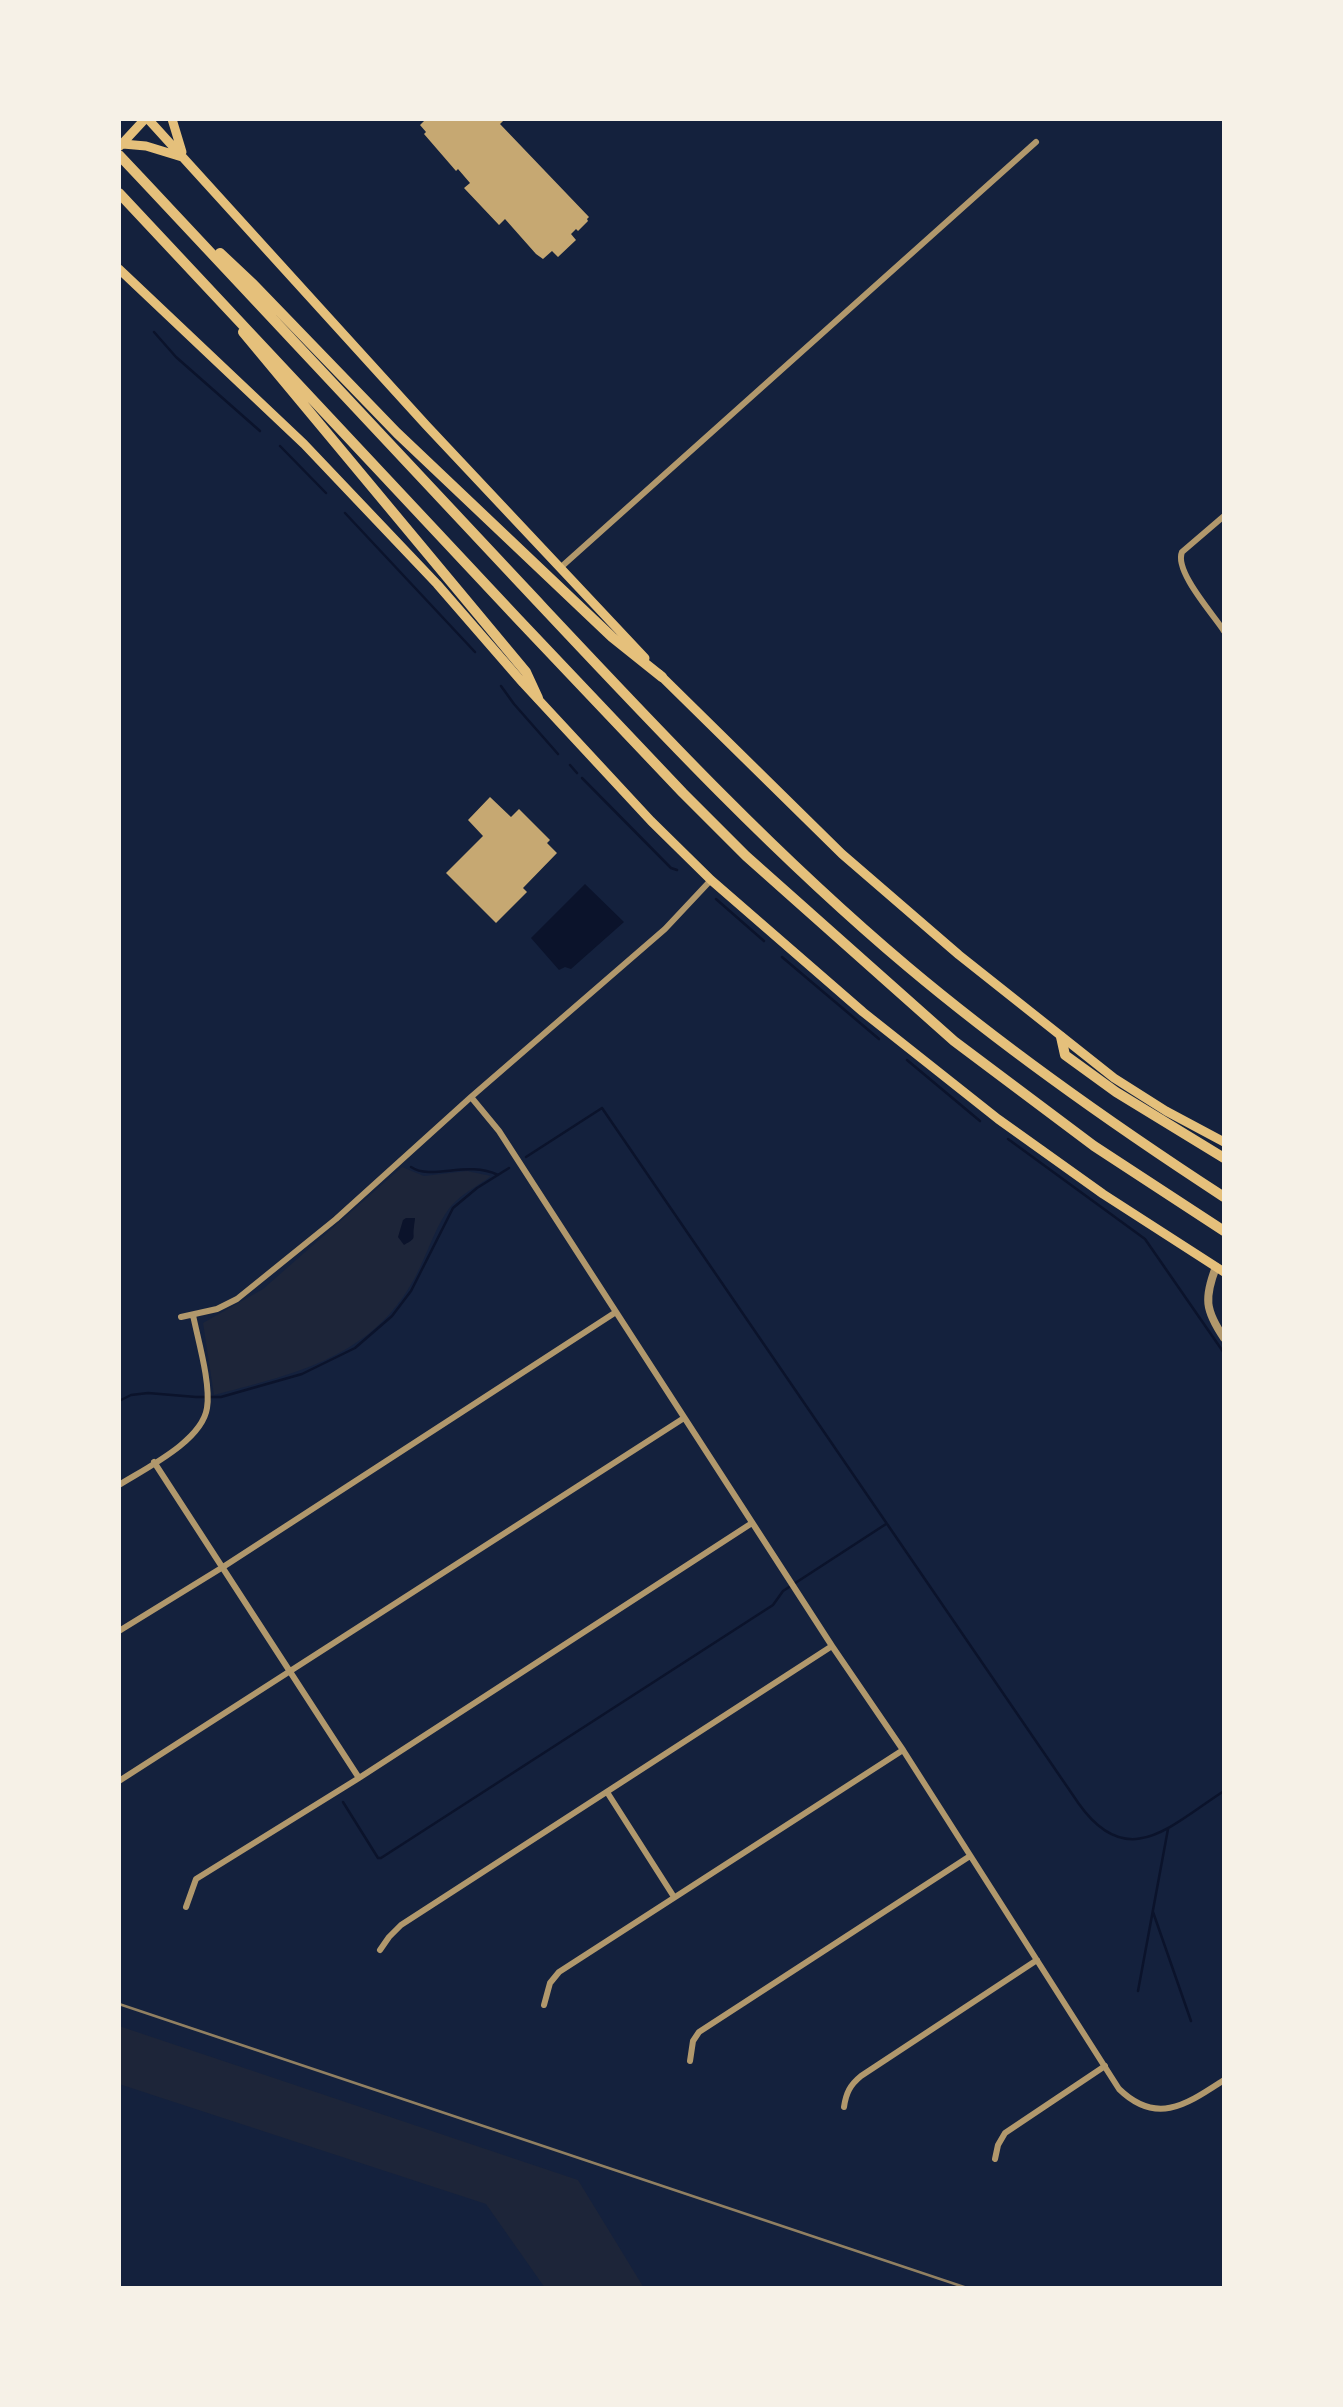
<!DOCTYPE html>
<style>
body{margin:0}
#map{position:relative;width:1343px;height:2407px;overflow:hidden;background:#14213d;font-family:"Open Sans",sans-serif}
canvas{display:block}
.frame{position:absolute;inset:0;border:121px solid #f6f1e7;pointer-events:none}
</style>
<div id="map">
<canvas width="1343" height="2407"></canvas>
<div class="frame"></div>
</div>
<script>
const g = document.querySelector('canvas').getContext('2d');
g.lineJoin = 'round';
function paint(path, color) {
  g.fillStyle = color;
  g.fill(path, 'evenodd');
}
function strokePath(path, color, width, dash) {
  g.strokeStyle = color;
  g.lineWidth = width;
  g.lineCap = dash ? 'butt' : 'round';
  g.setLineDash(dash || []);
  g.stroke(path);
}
paint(new Path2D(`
 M402,1167L424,1176L467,1171L491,1176C479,1185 462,1194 452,1205C435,1224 425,1263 410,1286C367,1359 290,1375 214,1395L203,1323L263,1289Z
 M119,2026L578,2180L644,2288H545L486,2204L119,2084Z`), '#1d2539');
paint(new Path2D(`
 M585,884L624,922L571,969L565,967L559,970L531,938Z
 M406,1218H415C415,1221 414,1224 414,1227C412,1239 418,1237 404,1245L398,1237L403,1220Z`), '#0b132b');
strokePath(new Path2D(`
 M154,332L176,357L260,431
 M280,446L326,493
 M345,513L475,652
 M501,686L514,704L558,754
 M570,765L577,773
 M582,778L671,868L677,870
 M716,899L764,941
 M782,957L879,1039
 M907,1060L980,1121
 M1008,1139L1145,1239L1224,1353
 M526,1157L602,1108L1079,1804C1128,1873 1171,1825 1224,1791
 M411,1167C432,1181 467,1160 498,1175
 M119,1401L131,1395L148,1393L196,1397H221L302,1374L355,1348L392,1316L411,1291L453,1208L477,1188L509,1168
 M343,1802L378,1858H381L773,1605L783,1591L886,1524
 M1153,1912L1191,2021
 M1138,1991L1168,1829`), '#0b132b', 2.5);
paint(new Path2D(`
 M426,119H505L500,124L589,217L587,219L588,221L578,231L576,229L571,234L576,240L558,257L552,251L543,259L536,254L505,219L499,225L464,188L470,183L458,169L456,171L424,134L426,132L420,125Z
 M490,797L511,817L519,809L550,840L547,843L557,853L523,888L527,892L496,923L446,873L483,836L468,820Z`), '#c6a872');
strokePath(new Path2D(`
 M1224,516L1182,552C1174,571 1213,614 1224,631
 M560,568L1036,142
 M471,1097L499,1131L832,1646L903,1750L1119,2089C1157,2126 1187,2104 1224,2080
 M181,1317L217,1309L237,1299L336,1219L471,1097L665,929L711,880
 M154,1462L359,1778
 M119,1485C146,1468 202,1441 207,1408C211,1384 198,1340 193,1315
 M119,1631L223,1567L616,1312
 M119,1781L684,1418
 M607,1792L674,1897
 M186,1907L196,1879L359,1778L752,1523
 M380,1950L389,1937L401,1925L832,1646
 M544,2005L550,1983L559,1972L903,1750
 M690,2061L693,2041L699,2032L970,1856
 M844,2107C846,2093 850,2085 861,2076L1037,1960
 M995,2159L998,2145L1005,2133L1105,2066`), '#b1986c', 6);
strokePath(new Path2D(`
 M1216,1267C1204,1298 1205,1310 1224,1338`), '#b1986c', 8);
strokePath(new Path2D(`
 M148,119L426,425L645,658
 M172,119L182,152
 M123,144L146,146L182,157
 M120,146L145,119
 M119,269L304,444L437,584L523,683L651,821L711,880L863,1012L998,1119L1103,1194L1224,1272
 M659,674L842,854L959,955L1114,1078L1166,1111L1224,1142`), '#e5c07b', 9);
strokePath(new Path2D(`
 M119,155C254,298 388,442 522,585C646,717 769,850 908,967C1008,1051 1115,1126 1224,1197
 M119,193L518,619L683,793L746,856L954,1041L1094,1146L1224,1231
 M220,253L254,285L397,433L612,637L662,677
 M243,332L526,672L538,698
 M1061,1037L1065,1055L1116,1092L1224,1158`), '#e5c07b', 10);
strokePath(new Path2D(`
 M119,2004L967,2288`), '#918062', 2.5);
</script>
